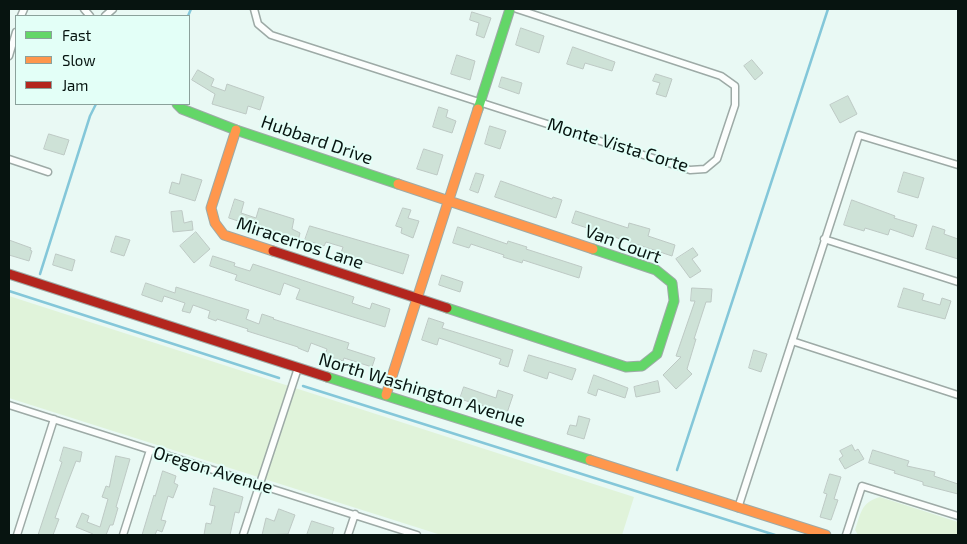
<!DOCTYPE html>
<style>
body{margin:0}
#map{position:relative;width:967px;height:544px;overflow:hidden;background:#e9f9f4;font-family:"Exo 2",sans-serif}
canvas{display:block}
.frame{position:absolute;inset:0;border:10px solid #071410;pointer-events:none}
.legend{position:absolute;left:15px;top:15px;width:175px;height:90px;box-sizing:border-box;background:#e3fff7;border:1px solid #8ba19b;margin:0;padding:6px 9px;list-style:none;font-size:15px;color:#071410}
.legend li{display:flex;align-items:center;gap:10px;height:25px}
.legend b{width:25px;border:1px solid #8ba19b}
</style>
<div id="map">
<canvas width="967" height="544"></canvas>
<div class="frame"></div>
<ul class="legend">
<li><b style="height:6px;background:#63d668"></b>Fast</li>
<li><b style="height:6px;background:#ff974d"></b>Slow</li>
<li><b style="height:6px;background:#b3261e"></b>Jam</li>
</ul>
</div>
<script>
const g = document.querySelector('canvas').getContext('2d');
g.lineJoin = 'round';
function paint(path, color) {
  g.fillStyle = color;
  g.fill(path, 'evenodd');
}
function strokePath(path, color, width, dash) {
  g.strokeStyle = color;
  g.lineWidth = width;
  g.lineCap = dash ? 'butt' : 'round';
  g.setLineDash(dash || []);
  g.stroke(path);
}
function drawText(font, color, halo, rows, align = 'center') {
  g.font = font + ' "Exo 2",sans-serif';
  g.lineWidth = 4;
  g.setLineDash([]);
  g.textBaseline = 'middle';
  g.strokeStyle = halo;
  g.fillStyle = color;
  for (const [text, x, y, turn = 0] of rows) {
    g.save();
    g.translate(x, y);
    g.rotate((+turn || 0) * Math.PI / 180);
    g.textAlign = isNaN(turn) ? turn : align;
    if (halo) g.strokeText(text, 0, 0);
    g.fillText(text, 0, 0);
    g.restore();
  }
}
paint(new Path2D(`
 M9,296L634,497L622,535H441L9,398Z
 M880,497L958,522V535H858L855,530C861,513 861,502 880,497Z`), '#e0f3da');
strokePath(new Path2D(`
 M188,16L191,9
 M40,274L90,116L96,104
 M9,291L279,378
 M303,386L775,535
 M677,470L828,9`), '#84c7d9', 2.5);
const building = new Path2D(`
 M472,12L491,18L484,38L476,35L479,23L470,20Z
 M521,28L544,36L539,53L516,45Z
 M573,47L615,62L612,71L585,63L583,69L567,64Z
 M457,55L475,61L470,80L451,74Z
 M752,60L763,73L755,80L744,66Z
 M198,70L214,79L211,86L225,91L227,84L264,97L260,110L248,106L246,114L212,104L215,94L192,80Z
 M656,74L672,79L666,97L656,94L660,83L653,81Z
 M502,77L522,83L519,94L499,87Z
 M848,96L857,114L840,123L830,105Z
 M439,107L448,110L446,117L456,121L452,133L433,127Z
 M490,126L506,131L500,149L485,144Z
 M49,134L69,140L64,155L44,149Z
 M424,149L443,155L437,175L417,169Z
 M904,172L924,178L918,198L898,192Z
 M476,173L484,175L478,193L470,190Z
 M182,174L202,180L195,201L169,193L172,182L179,184Z
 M501,181L552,199L553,197L562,200L556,218L495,197Z
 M235,199L244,202L241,213L256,218L259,208L294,219L292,229L300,233L298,241L229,218Z
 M852,200L895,216L894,218L917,225L913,237L890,229L888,235L865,228L864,231L844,225Z
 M403,208L411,210L408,218L419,221L413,238L401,233L402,228L396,226Z
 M182,211L184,223L192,221L193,230L173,232L171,212Z
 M576,211L628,228L629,223L650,229L648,236L675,245L672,256L572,223Z
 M310,226L409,255L403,274L356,259V258L341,253L343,247L326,242L324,246L305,240Z
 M933,226L945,230L944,234L958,239V259L926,249Z
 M458,227L507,244L508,241L527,247L526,249L582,267L579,278L523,260L522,263L503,257L504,255L471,244L469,248L453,243Z
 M196,232L210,249L194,263L180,246Z
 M116,236L130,240L124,256L111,252Z
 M9,240L31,248L30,250L32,251L29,261L9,255Z
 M693,248L698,255L692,259L701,271L690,278L676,259Z
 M56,254L75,260L72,271L53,265Z
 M213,256L235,263L234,266L250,271L253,264L354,297L352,303L370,309L372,303L390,309L385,327L296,299L300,289L284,283L280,295L235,280L237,275L210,266Z
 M442,275L463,282L460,292L439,285Z
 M146,283L175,293L176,287L249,310L246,319L259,324L262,314L274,318L273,319L349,343L347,349L375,358L372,367L344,358L343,361L325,355L327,349L311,343L308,352L298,348V347L247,331L248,329L217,319L216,321L208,318L210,311L193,305L190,313L182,311L185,303L164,296L162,302L142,295Z
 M692,288L712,289L711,302H706L694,339H696L687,369L692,374L676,389L663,375L681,357L676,356L695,301H691Z
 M904,288L924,294L922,300L940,305L942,298L951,301L945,319L898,307Z
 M429,318L444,323L442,328L513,350L508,367L499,364L501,359L439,338L437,345L422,340Z
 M754,350L767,354L761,372L749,368Z
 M529,355L576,369L572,380L549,372L547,379L524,371Z
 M594,375L628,388L625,398L598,389L596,396L588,393Z
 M658,381L660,392L636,397L634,387Z
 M464,387L496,398L498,390L513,395L507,413L460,399Z
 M579,416L590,419L584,439L567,434L570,425L576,426Z
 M852,445L855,451L858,449L864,459L845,469L839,459L843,456L840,451Z
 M64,447L82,452L80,462L76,461L66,487L55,518L59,519L53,535H38L62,462L60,461Z
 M873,450L909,461L907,466L935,472L934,476L958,484V494L923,485V482L894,473L895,471L869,463Z
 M116,456L130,459L116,507L118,508L113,525H110L106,535H92L93,534L76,527L82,513L89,516L87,522L100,527L108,499L102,497L106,486L109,487Z
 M163,471L176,476L174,483L178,485L173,498L168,496L161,520L166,521L162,532L157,530L155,535H142L154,495L155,496Z
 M830,474L841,477L834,499L838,500L831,520L820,517L827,494L824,493Z
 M214,488L243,497L239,513L235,512L230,535H204L206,523L211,524L215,506L210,505Z
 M279,509L295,515L288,534L262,535L266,518L274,521Z
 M312,521L334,528L332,535H307Z`);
paint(building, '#cee2d7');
strokePath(building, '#bdc9c4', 1);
const street = new Path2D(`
 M84,9L90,16
 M254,9L258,24L271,35L690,170L705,169L717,159L735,105V86L721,76L517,9
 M21,16L24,9
 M105,16L113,9
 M9,56L16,32
 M9,159L48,172
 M824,239L958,282
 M792,341L958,395
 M9,405L417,535
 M738,508L859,135L958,165
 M17,535L54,419
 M123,535L150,450
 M243,535L298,368
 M348,535L355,514
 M846,535L862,486L958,516`);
const fast = new Path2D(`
 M177,104L182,109L236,130L398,184
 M478,109L510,9
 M447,308L626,367L642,366L657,354L674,301L672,283L656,270L593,249
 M327,377L590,460`);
const slow = new Path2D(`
 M236,130L211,208L215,223L224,235L273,251
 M398,184L593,249
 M386,395L478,109
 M590,460L826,535`);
const jam = new Path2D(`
 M273,251L447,308
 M9,274L327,377`);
strokePath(street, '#9daaa6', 9);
strokePath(fast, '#9daaa6', 11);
strokePath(slow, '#9daaa6', 11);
strokePath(jam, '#9daaa6', 11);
strokePath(street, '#fcfefd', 6);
strokePath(fast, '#63d668', 9);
strokePath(slow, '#ff974d', 9);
strokePath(jam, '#b3261e', 9);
drawText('18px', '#071410', '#e3fff7', [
 ["Hubbard Drive",317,140,19],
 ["Monte Vista Corte",618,145,17],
 ["Miracerros Lane",300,243,18],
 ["Van Court",623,244,20],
 ["North Washington Avenue",422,390,17],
 ["Oregon Avenue",213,470,17]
]);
</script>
